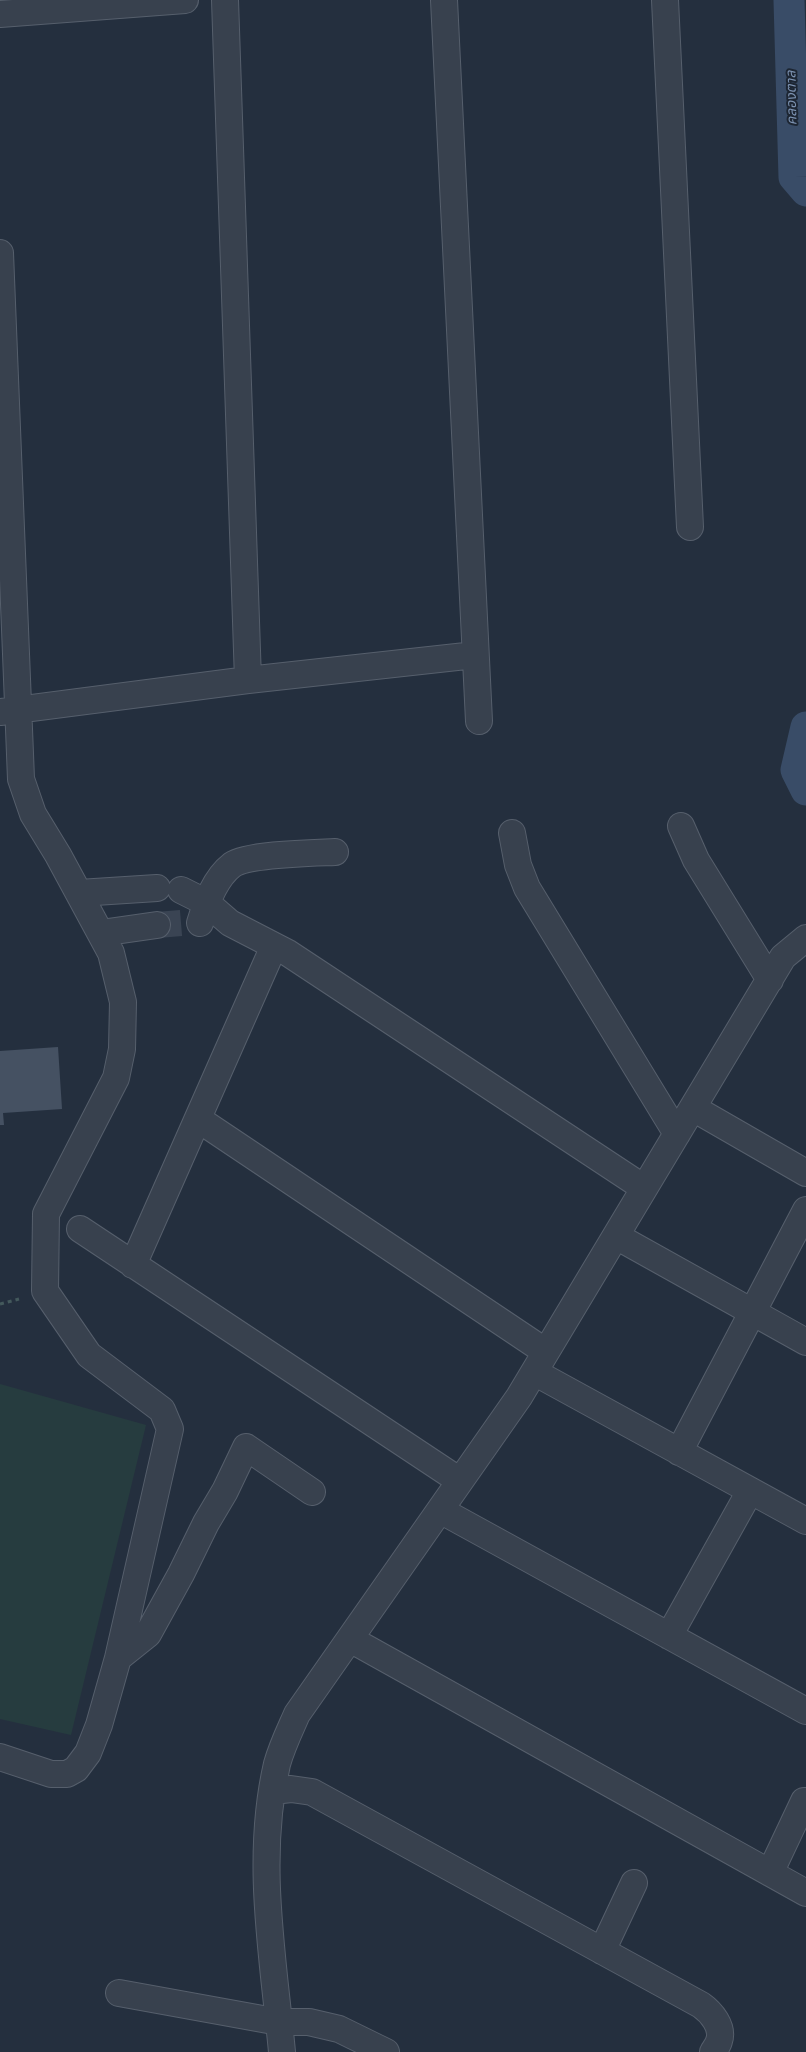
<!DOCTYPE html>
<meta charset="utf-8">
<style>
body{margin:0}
canvas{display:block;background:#242f3e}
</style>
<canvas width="806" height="2052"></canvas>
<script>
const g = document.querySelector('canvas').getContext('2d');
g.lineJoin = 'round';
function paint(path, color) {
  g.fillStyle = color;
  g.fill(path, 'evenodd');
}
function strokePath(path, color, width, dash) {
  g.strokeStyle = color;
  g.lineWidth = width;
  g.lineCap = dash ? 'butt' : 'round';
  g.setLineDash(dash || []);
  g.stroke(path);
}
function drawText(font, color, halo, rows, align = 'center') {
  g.font = font + ' "Fira Sans Condensed","Noto Sans Thai",sans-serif';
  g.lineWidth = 4;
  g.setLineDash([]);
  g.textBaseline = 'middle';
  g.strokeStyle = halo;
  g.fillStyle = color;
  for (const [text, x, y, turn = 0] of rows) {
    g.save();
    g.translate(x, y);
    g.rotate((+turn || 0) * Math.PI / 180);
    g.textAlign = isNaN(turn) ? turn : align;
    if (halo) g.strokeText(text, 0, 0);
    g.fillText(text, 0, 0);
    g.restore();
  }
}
paint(new Path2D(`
 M0,1384L146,1425L71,1735L0,1719Z`), '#263c3f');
strokePath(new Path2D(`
 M789,0L794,177L806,191
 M806,727L796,770L806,790`), '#394c67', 31);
paint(new Path2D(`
 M58,1047L62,1109L3,1113L4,1125H0V1051Z`), '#455162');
strokePath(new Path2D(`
 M157,925L181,923`), '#3a4453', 26, [26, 13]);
const minor = new Path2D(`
 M225,0L248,680
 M444,0L479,721
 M665,0L690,527
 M0,14L185,0
 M0,253L21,779L33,814L58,855L111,953L123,1002L122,1049L116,1078L46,1214L45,1291L89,1355L162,1410L170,1429L118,1658
 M0,712L248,680L475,655
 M681,826L696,860L770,980
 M512,833L518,865L527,888L677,1134
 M181,890L207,903L230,923L288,953L644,1188
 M79,893L157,888
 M200,923C206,903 215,878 232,865C248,854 313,853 335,852
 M101,933L157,925
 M693,1108L806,1173
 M198,1119L546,1352
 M80,1229L460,1481
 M616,1236L806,1342
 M133,1265L274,946
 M534,1372L806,1521
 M679,1452L806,1210
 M440,1510L806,1711
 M669,1636L750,1491
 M350,1639L806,1893
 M0,1757L51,1774H67L76,1769L88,1753L99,1725L118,1658L148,1634L181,1574L206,1523L225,1491L246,1447L312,1492
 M273,1791L291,1789L312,1792L701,2005C711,2012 724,2027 719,2041C718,2045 715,2049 713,2052
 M770,1873L804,1801
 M602,1951L634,1883
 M119,1993L279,2022H309L339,2029L386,2052
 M282,2052C273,1956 255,1859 277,1764C282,1746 290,1730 297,1714L519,1397L783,957L806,938`);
strokePath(minor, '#565f6c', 28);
strokePath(new Path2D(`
 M0,1304L19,1299`), '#44595c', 3, [4, 4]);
strokePath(minor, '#38414e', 26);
drawText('italic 14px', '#7c92b1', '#1d2633', [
 ["คลองตาล",792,98,-91]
]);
</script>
